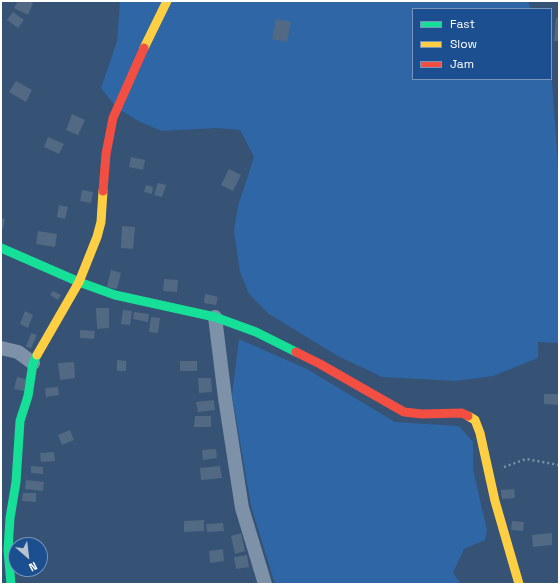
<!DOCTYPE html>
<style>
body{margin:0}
#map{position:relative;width:560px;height:585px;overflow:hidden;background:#365274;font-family:"Space Grotesk",sans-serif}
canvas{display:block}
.frame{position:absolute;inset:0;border:2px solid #fff;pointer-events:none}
.legend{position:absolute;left:412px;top:8px;width:140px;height:72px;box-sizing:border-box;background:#1b4f8f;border:1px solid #7695bc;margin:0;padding:5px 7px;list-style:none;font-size:12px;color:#fff}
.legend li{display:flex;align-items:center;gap:8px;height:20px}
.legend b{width:20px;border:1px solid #7695bc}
.north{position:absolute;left:8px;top:537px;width:40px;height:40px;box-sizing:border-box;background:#1b4f8f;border:1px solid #7695bc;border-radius:50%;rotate:152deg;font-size:11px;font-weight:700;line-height:16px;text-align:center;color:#fff}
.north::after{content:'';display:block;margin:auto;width:14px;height:18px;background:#b9c2ce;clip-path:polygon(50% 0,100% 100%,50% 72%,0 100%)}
</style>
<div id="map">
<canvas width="560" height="585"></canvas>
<div class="frame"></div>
<ul class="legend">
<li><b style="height:5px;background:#16e098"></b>Fast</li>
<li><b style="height:5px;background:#ffcf43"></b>Slow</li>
<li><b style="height:5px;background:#f24e42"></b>Jam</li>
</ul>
<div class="north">N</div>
</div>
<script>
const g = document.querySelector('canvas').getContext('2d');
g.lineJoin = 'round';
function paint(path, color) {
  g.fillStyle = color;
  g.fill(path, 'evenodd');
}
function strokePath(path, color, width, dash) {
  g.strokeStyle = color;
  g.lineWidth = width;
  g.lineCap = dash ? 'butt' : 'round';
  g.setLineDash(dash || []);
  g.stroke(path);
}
paint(new Path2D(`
 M120,1H528L531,9H413V79H551V67L559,179V343L538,342V358L493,376L456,381L382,377L338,356L269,314L249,294L240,272L234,230L238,206L254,157L240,130L216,128L162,131L140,122L117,108L101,88L117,41Z
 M239,339L307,369L395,422L459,426L473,442V470L487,530L485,540L464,549L453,573L461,584H275L251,506L232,395Z`), '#2f66a5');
paint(new Path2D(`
 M18,1H29L33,3L28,15L14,8Z
 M13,12L24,20L18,28L7,20Z
 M556,18H559V41H554Z
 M276,19L291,22L287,42L272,39Z
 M16,81L32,90L26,102L9,92Z
 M72,114L85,120L78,135L66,130Z
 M48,137L64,144L59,154L44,147Z
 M131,157L145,160L143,170L129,167Z
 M229,169L241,175L233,191L221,185Z
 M158,183L166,185L162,197L154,195Z
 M146,185L153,187L152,194L144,192Z
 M82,190L93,192L91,203L80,201Z
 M59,205L68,207L65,219L57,217Z
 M1,218L5,219L3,229L1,228Z
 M122,226L135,227L133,249L121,248Z
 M38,231L57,234L55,247L36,244Z
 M111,270L121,273L117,289L107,287Z
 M164,279L178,280L177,292L163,291Z
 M53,291L61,295L58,300L50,295Z
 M205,294L218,297L216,305L204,303Z
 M96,308H109V328L97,329Z
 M123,310L132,311L130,325L121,324Z
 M25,311L33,315L28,328L20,324Z
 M134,312L149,314L148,322L133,319Z
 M151,317L160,318L158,333L149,332Z
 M80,330L95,331L94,339L80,338Z
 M31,333L37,335L31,348L26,347Z
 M117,360L126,361V371H117Z
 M180,361H197V371H180Z
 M74,362L75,378L60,380L58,363Z
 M17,377L26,379L24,391L14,389Z
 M198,378H211L212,392L199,393Z
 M58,387L59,395L46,397L45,388Z
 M544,394H559V405L544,404Z
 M214,400L215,410L198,412L196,402Z
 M195,416H211V427H194Z
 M70,430L74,440L62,445L58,435Z
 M216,449L217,458L203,460L202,450Z
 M54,452L55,461L41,462L40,453Z
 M31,466L43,467V474L31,473Z
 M220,466L222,478L201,480L200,468Z
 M26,480L44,482L43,491L25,489Z
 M514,489L515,498L502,499L501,490Z
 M23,493H36V502L22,501Z
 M204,520V531L184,532V521Z
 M512,521L524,522L523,531L511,530Z
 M223,523L224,531L207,532L206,524Z
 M241,533L245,551L235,554L231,536Z
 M552,533V545L533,547L532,535Z
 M223,549L224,561L210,563L209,551Z
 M40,550H43L42,562H40Z
 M247,555L249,567L236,569L234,557Z`), '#526984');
strokePath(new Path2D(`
 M504,467L526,459L559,465`), '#7d92a8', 2.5, [2, 3]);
strokePath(new Path2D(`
 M215,317L225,398L242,508L265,584
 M1,348L18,352L33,363`), '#7d92a8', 14);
strokePath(new Path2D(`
 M1,248L79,282L115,295L215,317L256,332L296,352
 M11,584L8,550L10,518L16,482L20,421L28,396L33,363L37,355`), '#16e098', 9);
strokePath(new Path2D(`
 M144,48L167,1
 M37,355L79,282L97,237L101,222L103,191
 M468,416L475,420L480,433L495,501L519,584`), '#ffcf43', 9);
strokePath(new Path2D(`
 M103,191L106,154L113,118L144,48
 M296,352L320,364L404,412L422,414L462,413L468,416`), '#f24e42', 9);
</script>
